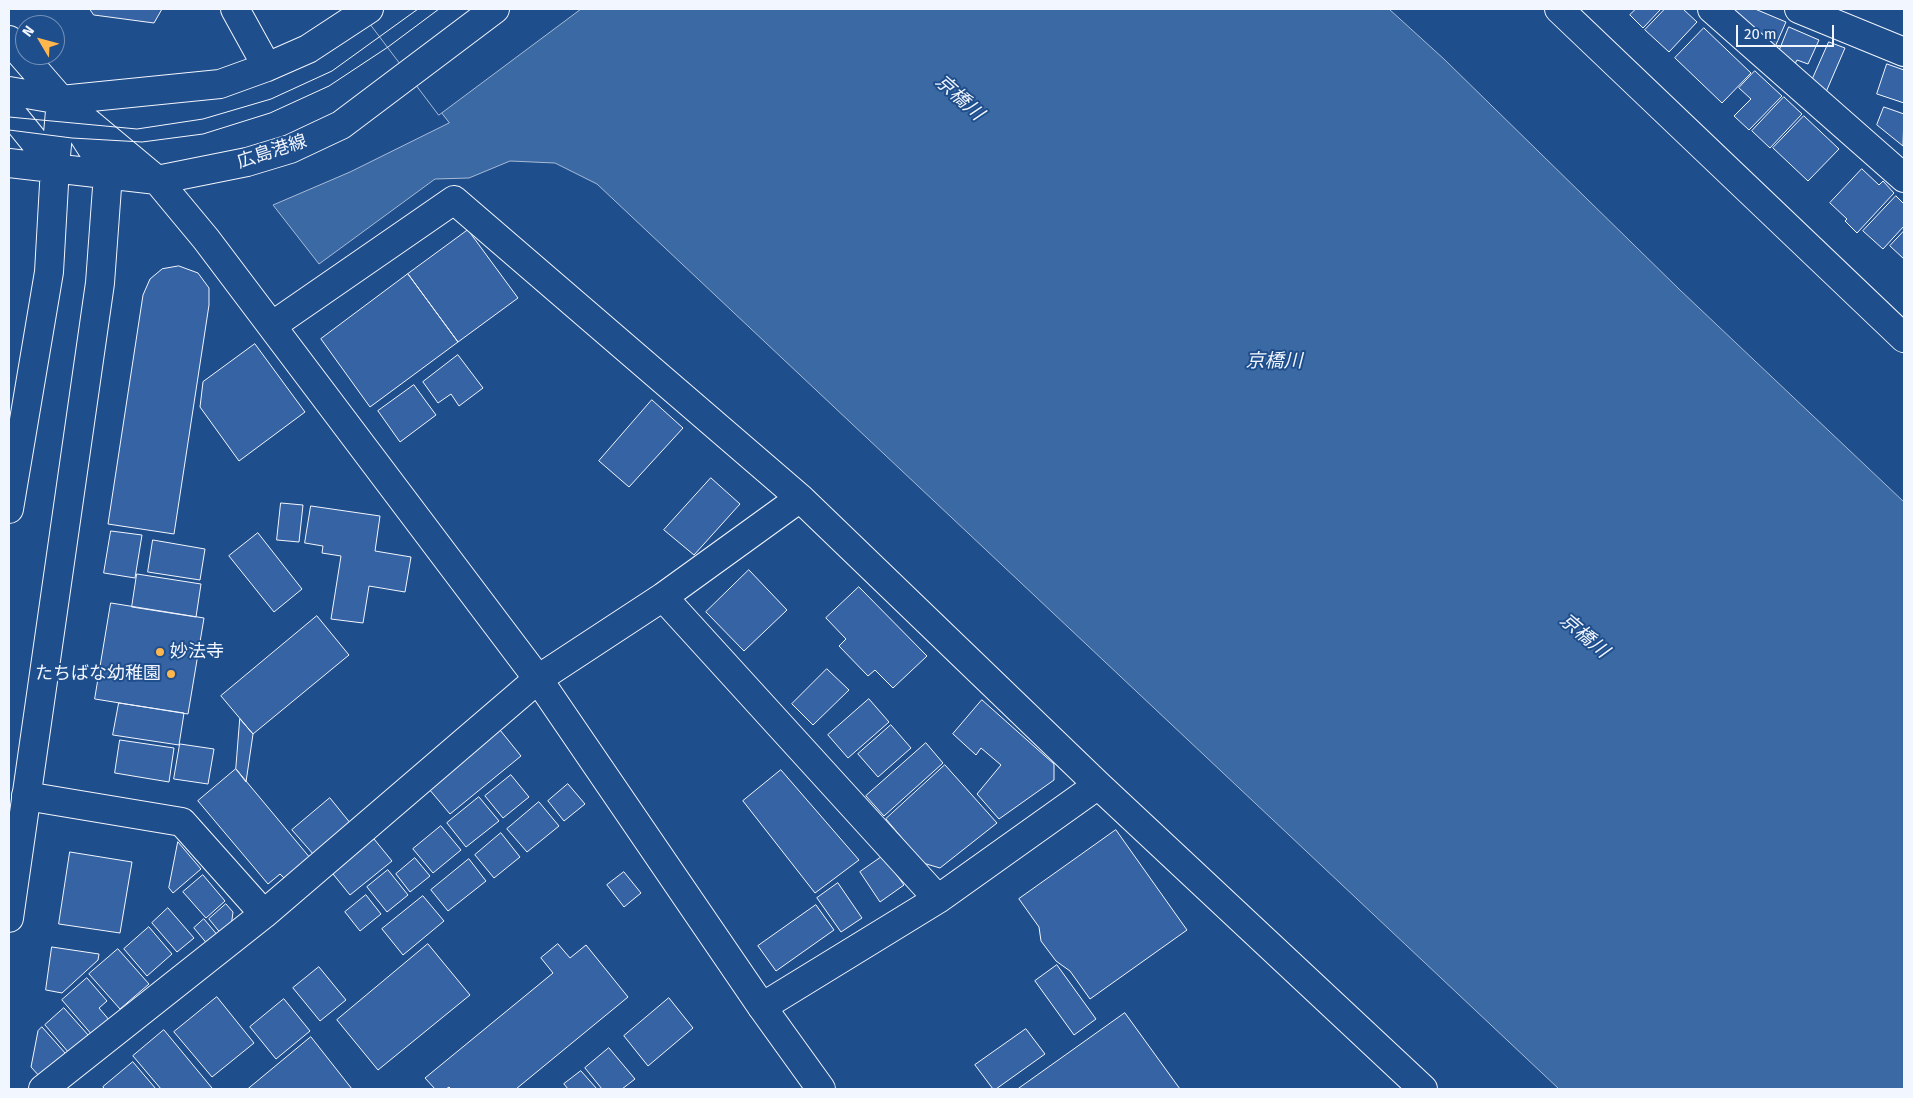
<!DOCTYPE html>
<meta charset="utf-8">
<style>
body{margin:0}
#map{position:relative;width:1913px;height:1098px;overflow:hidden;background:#1f4e8c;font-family:"Fira Sans",sans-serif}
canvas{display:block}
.frame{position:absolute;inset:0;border:10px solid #f2f6ff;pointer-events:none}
.north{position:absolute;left:15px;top:15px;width:50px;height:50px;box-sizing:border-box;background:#1f4e8c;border:1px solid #7391ba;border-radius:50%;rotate:307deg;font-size:14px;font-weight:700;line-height:20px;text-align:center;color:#f2f6ff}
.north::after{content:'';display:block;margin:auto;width:18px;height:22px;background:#ffb74d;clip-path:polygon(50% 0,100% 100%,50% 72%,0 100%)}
.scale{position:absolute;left:1736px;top:25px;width:98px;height:22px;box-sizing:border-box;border:2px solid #f2f6ff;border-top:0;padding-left:6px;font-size:15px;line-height:18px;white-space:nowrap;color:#f2f6ff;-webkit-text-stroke:4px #1f4e8c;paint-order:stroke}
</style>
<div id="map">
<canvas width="1913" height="1098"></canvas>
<div class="frame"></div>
<div class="north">N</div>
<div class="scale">20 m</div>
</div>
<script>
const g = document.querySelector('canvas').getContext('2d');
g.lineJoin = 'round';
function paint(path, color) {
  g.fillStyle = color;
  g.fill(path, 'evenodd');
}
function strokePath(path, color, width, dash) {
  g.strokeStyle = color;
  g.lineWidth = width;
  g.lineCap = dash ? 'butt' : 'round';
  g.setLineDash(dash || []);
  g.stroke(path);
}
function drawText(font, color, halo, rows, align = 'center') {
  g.font = font + ' "Fira Sans","Noto Sans JP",sans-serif';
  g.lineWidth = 4;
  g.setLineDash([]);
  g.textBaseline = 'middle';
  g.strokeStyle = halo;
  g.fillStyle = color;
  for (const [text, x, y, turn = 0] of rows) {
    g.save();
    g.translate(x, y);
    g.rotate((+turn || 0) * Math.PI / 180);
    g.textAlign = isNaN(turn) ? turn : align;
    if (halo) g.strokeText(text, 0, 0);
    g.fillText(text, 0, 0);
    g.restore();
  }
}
const water = new Path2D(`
 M361,9H1389L1445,60L1680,290L1904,502V1089H1559L597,184L555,163L510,161L469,178L435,179L319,264L273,205L350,172L449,123Z`);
paint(water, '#3b69a3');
strokePath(water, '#a8bbd7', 1);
const pier = new Path2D(`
 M359,9H581L439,115Z`);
paint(pier, '#1f4e8c');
strokePath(pier, '#a8bbd7', 1);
const building = new Path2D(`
 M90,9H162L154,23L94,15Z
 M1636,9H1661L1643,28L1630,15Z
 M1665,9H1683L1697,22L1669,52L1645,30Z
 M1728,9H1755L1786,22L1775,47Z
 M1789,27L1819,40L1808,64L1797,60L1794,66L1776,59Z
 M1704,28L1751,73L1722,103L1675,58Z
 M1829,42L1845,48L1826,92L1810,85Z
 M1887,64L1904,70V103L1877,94Z
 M1755,71L1782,96L1749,130L1734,116L1751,99L1739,88Z
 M1784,97L1802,114L1770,148L1752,131Z
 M1884,107L1904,114L1903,146L1877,125Z
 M1804,116L1839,149L1808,181L1773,148Z
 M1862,169L1879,185L1883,181L1894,193L1857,233L1845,221L1847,219L1830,203Z
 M1896,196L1904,204V226L1883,249L1863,231Z
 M468,230L518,298L458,342L408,274Z
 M1904,231V259L1890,246Z
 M179,266L198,273L209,288V305L174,534L108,524L143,295L150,279L162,269Z
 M408,274L458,342L370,407L321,339Z
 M255,344L305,412L239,461L200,407L203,382Z
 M458,355L483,388L459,406L451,394L438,403L423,382Z
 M414,385L436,415L400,442L378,411Z
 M652,400L683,428L629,487L599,461Z
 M711,478L740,504L694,555L664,530Z
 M281,503L303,505L299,542L277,540Z
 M311,506L380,516L375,551L411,557L405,592L369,586L363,623L331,619L341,556L322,553L323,546L305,543Z
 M111,531L142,535L135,578L104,573Z
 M258,533L302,589L274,612L229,556Z
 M153,540L205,549L200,580L148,572Z
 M749,570L787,610L744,651L706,612Z
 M137,574L201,584L196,617L132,607Z
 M859,587L927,656L893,688L875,670L868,676L839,646L846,639L826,618Z
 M111,603L204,618L188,714L95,699Z
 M317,616L349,655L253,734L221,696Z
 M827,669L849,690L813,725L792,704Z
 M869,699L889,722L848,758L828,735Z
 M982,700L1054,764V780L999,819L977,794L1001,765L981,748L976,755L953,734Z
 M119,703L184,713L179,745L113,735Z
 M240,719L253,734L246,782L236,769Z
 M891,725L911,748L878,777L858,754Z
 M500,730L521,756L450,814L429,789Z
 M120,740L174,748L169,782L115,773Z
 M926,743L943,763L884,816L866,796Z
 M180,744L214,749L208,784L174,779Z
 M945,765L997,823L940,868L923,863L886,819Z
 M236,769L311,859L286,880L280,874L268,884L198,801Z
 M781,770L859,860L815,893L743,801Z
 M511,775L529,797L503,818L485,796Z
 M568,784L585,804L564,821L548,801Z
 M479,797L499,821L466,847L447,823Z
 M330,798L351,824L314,855L292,830Z
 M539,802L559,826L527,852L507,829Z
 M441,826L461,850L433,873L413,849Z
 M1116,830L1187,930L1090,999L1070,971L1056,961L1041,941L1039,927L1019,899Z
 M501,833L520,857L494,878L475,855Z
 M374,839L392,861L350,895L333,874Z
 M178,842L201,869L173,893L169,888Z
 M70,852L132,862L120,933L59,924Z
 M883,856L904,885L880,902L860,872Z
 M415,858L430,876L410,892L396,874Z
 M469,859L486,881L448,911L431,890Z
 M388,870L408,895L387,912L367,887Z
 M624,872L641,893L624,907L607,885Z
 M203,875L225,901L206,918L183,892Z
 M838,883L862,918L841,932L817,898Z
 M366,895L381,914L360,931L345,912Z
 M423,896L444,921L403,955L382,929Z
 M226,904L233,912L231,927L222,935L209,919Z
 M816,905L834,930L776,971L758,946Z
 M168,908L194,938L177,952L152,923Z
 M204,919L219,937L209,946L194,928Z
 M149,927L172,954L147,976L124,949Z
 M428,944L470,995L378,1070L337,1020Z
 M558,944L570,958L586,945L628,997L516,1089H451L449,1087L446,1089H435L425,1078L553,973L541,958Z
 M52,947L99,954L98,960L62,993L46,990Z
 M118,949L149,984L120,1009L89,974Z
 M1057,965L1096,1019L1074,1035L1035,981Z
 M319,967L346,1000L320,1021L293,988Z
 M87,978L107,1001L99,1008L110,1021L93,1036L62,1000Z
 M217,997L254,1043L212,1077L174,1032Z
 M669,998L693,1028L648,1066L624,1036Z
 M284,999L310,1031L276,1059L250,1027Z
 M64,1008L89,1036L69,1053L45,1025Z
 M1125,1013L1180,1089H1018Z
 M42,1027L66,1054L40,1077L31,1067L38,1031Z
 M1026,1029L1045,1054L996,1089H993L975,1065Z
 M164,1030L212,1088L210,1089H161L133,1056Z
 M311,1037L352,1089H248Z
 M609,1048L635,1079L622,1089H602L585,1068Z
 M133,1062L156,1089H105L103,1087Z
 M581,1071L597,1089H568L564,1084Z`);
paint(building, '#3563a3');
strokePath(building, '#f2f6ff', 1);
const street = new Path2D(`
 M1712,9L1904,178
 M1799,9L1904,52
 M273,325L454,200L800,498L1098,785L1423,1089
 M663,597L938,899
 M26,796L182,822L264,914
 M762,1007L938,899L1098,785
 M43,1089L264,914L538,679L663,597L800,498`);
const secondary = new Path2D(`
 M235,9L267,67
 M1559,9L1904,338
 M9,40L61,100L157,180L206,239L538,679L762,1007L821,1089
 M9,91L61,100L220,84L267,67L308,49L369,9
 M9,110L55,167
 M9,163L157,180L247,162L290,149L341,125L495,9
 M9,509L49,272L55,167L61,100
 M9,918L100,283L108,174L75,122`);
strokePath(street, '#f2f6ff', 30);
strokePath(secondary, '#f2f6ff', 30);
strokePath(street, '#1f4e8c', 28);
strokePath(secondary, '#1f4e8c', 28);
strokePath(new Path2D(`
 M9,117L137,129L203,119L271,99L332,71L418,9
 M9,130L72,138L142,142L203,134L270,113L329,86L388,47L439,9`), '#f2f6ff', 1);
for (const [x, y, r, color] of [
 [160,652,5,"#ffb74d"],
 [171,674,5,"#ffb74d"]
]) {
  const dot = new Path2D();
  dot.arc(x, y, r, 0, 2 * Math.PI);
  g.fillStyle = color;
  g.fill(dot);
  strokePath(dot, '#1f4e8c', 2);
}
drawText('18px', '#f2f6ff', '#1f4e8c', [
 ["広島港線",272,152,-18]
]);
drawText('18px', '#f2f6ff', '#1f4e8c', [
 ["妙法寺",170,652],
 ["たちばな幼稚園",161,674,"right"]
], 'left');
drawText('italic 19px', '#f2f6ff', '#1f4e8c', [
 ["京橋川",959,98,42],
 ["京橋川",1274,362],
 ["京橋川",1584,636,40]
]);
</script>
